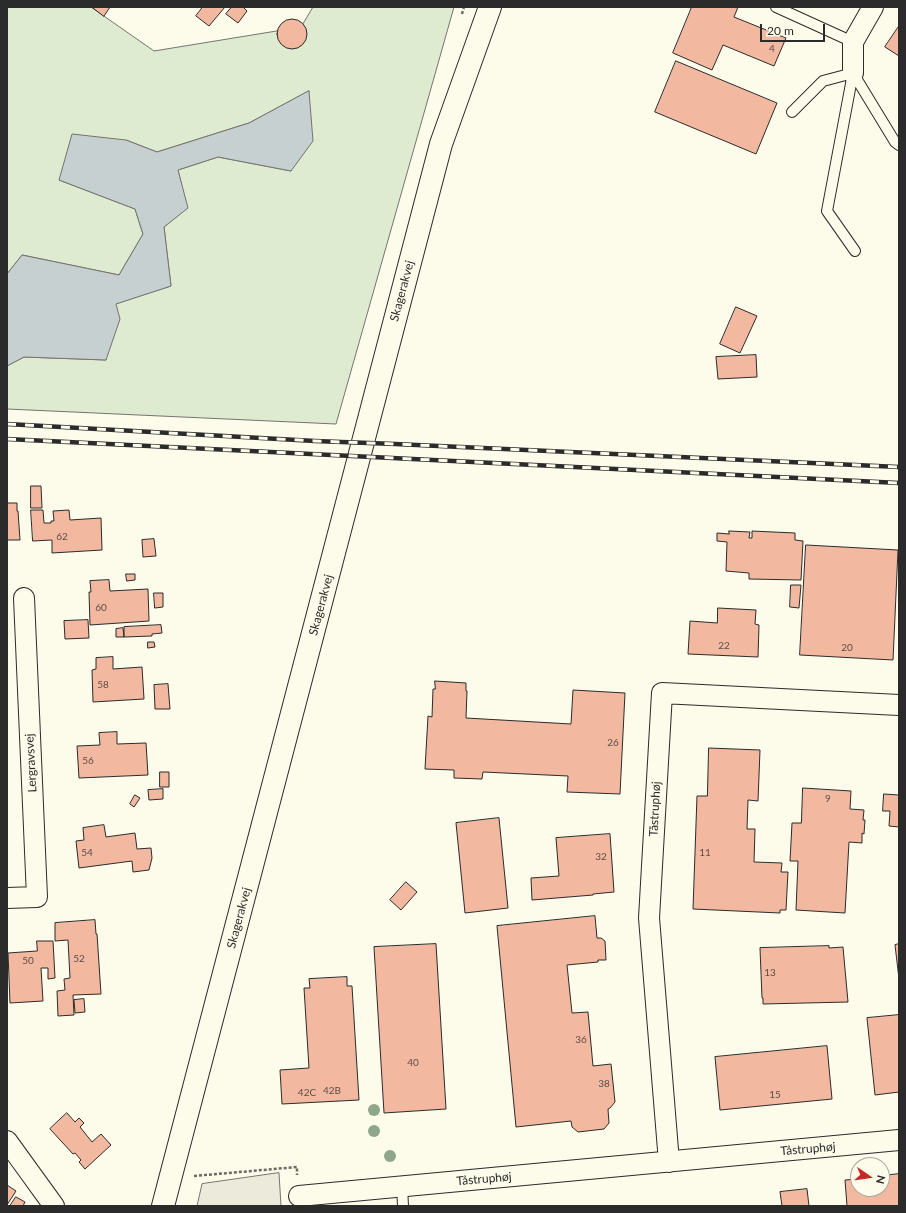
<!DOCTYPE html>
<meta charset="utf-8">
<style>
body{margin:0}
#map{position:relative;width:906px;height:1213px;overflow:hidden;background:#fdfbea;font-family:Lato,sans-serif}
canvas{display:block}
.frame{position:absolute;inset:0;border:8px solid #2b2b2b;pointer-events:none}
.north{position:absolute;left:850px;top:1157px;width:40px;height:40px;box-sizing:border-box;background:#fdfbea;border:1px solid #a9a89e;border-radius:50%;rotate:103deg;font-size:11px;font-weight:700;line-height:16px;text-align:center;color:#2b2b2b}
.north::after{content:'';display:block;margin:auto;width:14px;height:18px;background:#c62828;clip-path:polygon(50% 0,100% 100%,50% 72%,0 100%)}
.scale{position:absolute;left:760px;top:24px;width:65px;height:18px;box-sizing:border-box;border:2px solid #2b2b2b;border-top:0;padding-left:5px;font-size:12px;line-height:14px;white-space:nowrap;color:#2b2b2b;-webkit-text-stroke:3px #fdfbea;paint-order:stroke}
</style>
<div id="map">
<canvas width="906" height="1213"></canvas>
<div class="frame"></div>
<div class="north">N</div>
<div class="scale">20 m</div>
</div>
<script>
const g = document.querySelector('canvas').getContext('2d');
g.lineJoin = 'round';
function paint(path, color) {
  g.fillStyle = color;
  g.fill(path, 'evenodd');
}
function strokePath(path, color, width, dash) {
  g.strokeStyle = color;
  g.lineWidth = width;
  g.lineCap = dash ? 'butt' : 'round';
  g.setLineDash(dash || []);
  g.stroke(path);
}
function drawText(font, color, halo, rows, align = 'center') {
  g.font = font + ' Lato,sans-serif';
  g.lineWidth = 3;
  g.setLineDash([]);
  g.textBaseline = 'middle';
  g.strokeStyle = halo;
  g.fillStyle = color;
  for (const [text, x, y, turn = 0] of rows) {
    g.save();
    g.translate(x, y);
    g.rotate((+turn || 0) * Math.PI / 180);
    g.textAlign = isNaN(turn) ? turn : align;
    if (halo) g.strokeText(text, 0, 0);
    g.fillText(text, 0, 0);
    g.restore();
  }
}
const green = new Path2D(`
 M7,7H91L154,51L301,27L313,7H454L336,424L7,409V366L24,357L106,360L115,304L171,286L164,227L187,208L178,170L218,157L291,171L309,91L249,123L157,152L126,140L59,180L135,209L143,234L119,275L22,255L7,274Z`);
paint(green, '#deebd1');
strokePath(green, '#74746e', 1);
const parking = new Path2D(`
 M279,1173L281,1206H197L202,1184Z`);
paint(parking, '#eceadb');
strokePath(parking, '#74746e', 1);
const water = new Path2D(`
 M309,91L313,141L291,171L218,157L178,170L188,208L164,227L171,286L116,304L120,319L106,360L24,357L7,366V274L22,255L119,275L143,234L135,209L59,180L72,134L126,140L157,152L249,123Z`);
paint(water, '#c7d0d0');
strokePath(water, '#74746e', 1);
const building = new Path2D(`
 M92,7H110L104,16Z
 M203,7H225L209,26L196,16Z
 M232,7H243L247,11L238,23L226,14Z
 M692,7H738L734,17L786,38L774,66L723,45L712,70L673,53Z
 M277 34a15 15 0 1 1 30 0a15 15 0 1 1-30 0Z
 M899,26V56L885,47Z
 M676,61L777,103L756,154L655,112Z
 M736,307L757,316L740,353L720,344Z
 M756,355L757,377L718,379L716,357Z
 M31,486H41L42,508H31Z
 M7,503H17V511H18L20,540H7Z
 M31,510H43L44,523H51V521H54L53,511L69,510L70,520L101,518L102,550L52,553V540L33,541Z
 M729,531L750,532L749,538H752V531L795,533V540L803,541L801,580L749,579V573L726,571L727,542L717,541V533L729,534Z
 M154,539L156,556L143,557L142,540Z
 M806,545L898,550L893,660L800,655Z
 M126,574H135V580L127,581Z
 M109,580L110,591L148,589L149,621L90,625L89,592H91L90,581Z
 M791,585H801L799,608L790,607Z
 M154,593H163V607L155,608Z
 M718,608L756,610L755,624L759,625L758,657L688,654L690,621L717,623Z
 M88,620L89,638L65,639L64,621Z
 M161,625L162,633L152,634V636L124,637V627Z
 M123,628L124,637H116V629Z
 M148,642H154L155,647L148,648Z
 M113,657V669L142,667L144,699L93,702L92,670L96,669V658Z
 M435,681L466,683V691H467L466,718L571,724L573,690L625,693L620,794L567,792L568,776L483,772L482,779L454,778V770L425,769L428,716L432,717L433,689H435Z
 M168,684L170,709H155L154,685Z
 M117,732V744L146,743L148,775L79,778L77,746L100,745L99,733Z
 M709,748L760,750L758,801L748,800L747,829H755L754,862L782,863L781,872H788L786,910H780V913L693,909L697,796H707Z
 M160,772H169V787H160Z
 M803,788L851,791L850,809L864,810L863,820H865L864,834L862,833V843L849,842L845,913L796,910L798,861H790L792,823H801Z
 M163,789V799L149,800L148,790Z
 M884,794L899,795V827L889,826L890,811H883Z
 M135,795L140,798L134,807L130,804Z
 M499,818L508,908L465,913L456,823Z
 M104,825L106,837L135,833L137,849L151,848L152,858L149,870L133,872L132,861L79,868L76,841L84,840L83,828Z
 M610,834L614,892L593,894V895L532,900L531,878L559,876L556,838Z
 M406,882L417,892L401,910L390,900Z
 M595,916L597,938H601L605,941L606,960H598V962L567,965L572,1013L588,1012L593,1066L611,1064L615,1102L610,1108L608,1109L609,1123L604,1129L578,1132L572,1127L571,1121L516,1127L497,926Z
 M95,920L96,934H97L101,994L73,995L74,1015L58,1016L57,991L65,990L64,979L70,978L68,940L55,941V923Z
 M37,941H53L55,978L48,979V968H41L43,1001L10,1003L8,953L37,951Z
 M436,944L446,1109L384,1113L374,947Z
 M899,944V979L895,945Z
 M829,946V948L843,947L848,1002L763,1004V998H762L760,948Z
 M347,977V986H352L359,1100L282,1104L280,1070L309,1068L304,988H310L309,979Z
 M84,999L85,1012L75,1013L74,1000Z
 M899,1015V1092L875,1095L867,1018Z
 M827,1046L832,1099L720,1110L715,1057Z
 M67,1113L75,1122L79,1118L84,1123L80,1127L92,1142L101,1134L111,1145L85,1169L79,1162L81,1160L75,1153L73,1154L50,1129Z
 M899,1174V1206H847L845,1180L858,1179V1189H882V1176Z
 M7,1185L16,1191L7,1205Z
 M807,1189L809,1206H782L780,1192Z
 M16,1197L25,1202L23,1206H10Z`);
paint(building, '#f2b8a0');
strokePath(building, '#2b2b2b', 1);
const service = new Path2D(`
 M776,7L853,42
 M853,73L827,211L855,251
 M853,73L895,142L899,145
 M792,112L823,81L853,73
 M402,1186L403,1206`);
const minor = new Path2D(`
 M853,73V42L873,7
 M7,898L37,897L24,598
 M7,1141L54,1206
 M669,1162L649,918L662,693L899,705
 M299,1196L899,1140`);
const tertiary = new Path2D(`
 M163,1206L441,144L490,7`);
strokePath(service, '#2b2b2b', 12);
strokePath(minor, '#2b2b2b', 22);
strokePath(tertiary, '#2b2b2b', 24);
strokePath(new Path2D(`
 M462,14L464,7
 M194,1176L297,1167V1175`), '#6a6964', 2.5, [3, 2]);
strokePath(service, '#fdfbea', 10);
strokePath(minor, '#fdfbea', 20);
strokePath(tertiary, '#fdfbea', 22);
const rail = new Path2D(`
 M7,424L315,441L395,444L899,467
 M7,439L899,483`);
strokePath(rail, '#2b2b2b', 4.5);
strokePath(rail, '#fdfbea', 3, [9]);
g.fillStyle = '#8ea78a';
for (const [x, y] of [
 [374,1110],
 [374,1131],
 [390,1156]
]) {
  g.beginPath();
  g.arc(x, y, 6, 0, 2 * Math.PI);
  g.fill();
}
drawText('10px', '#5d4e48', null, [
 ["4",772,49],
 ["62",62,537],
 ["60",101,608],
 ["22",724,646],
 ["20",847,648],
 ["58",103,685],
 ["26",613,743],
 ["56",88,761],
 ["9",828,799],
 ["54",87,853],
 ["11",705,853],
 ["32",601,857],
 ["52",79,959],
 ["50",28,961],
 ["13",770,973],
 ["36",581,1040],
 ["40",413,1063],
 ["38",604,1084],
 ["42B",332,1091],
 ["42C",307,1093],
 ["15",775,1095]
]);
drawText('12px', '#2b2b2b', '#fdfbea', [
 ["Skagerakvej",402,291,-75],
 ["Skagerakvej",321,605,-75],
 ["Lergravsvej",31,763,-93],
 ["Tåstruphøj",655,809,-87],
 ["Skagerakvej",239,918,-75],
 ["Tåstruphøj",808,1149,-5],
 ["Tåstruphøj",484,1179,-5]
]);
</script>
